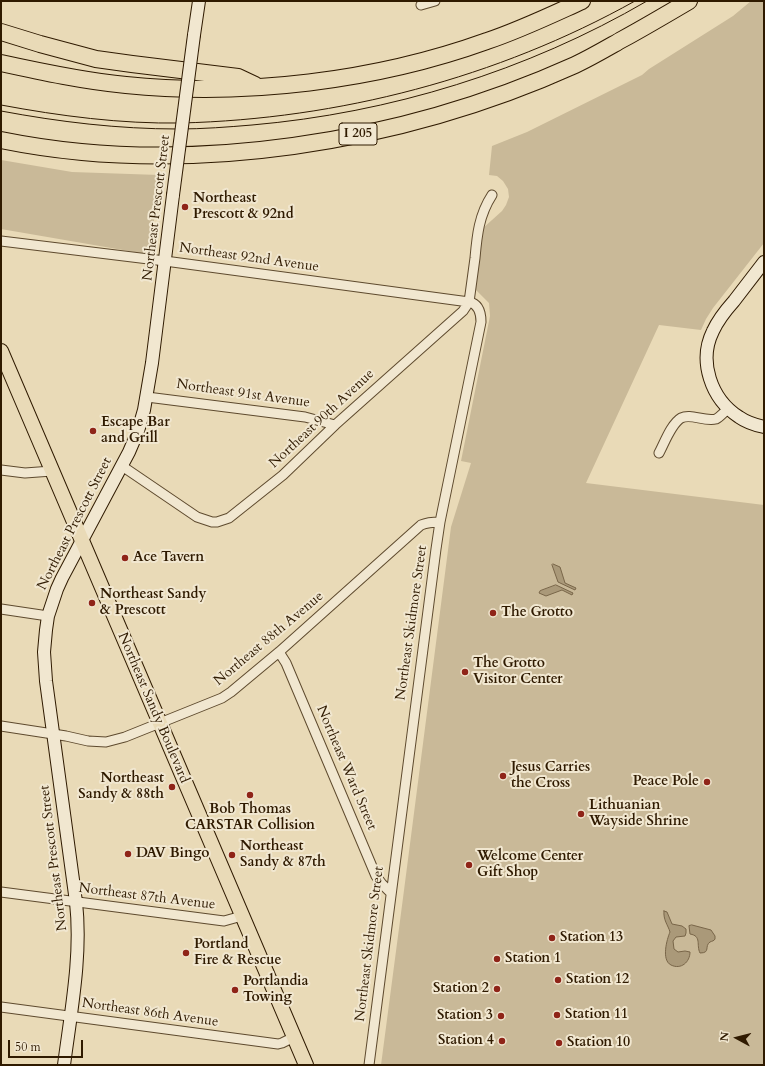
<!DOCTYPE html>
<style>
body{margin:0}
#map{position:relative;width:765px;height:1066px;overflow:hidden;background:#e9dab7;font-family:Cardo,serif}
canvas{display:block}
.frame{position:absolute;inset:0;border:2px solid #2f1a00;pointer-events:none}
.north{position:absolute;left:717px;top:1018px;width:40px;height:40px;-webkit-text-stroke:3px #f1e7d0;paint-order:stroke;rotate:277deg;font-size:11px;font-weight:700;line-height:16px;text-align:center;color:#2f1a00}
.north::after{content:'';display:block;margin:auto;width:14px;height:18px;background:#2f1a00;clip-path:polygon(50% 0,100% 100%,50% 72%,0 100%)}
.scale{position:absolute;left:8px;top:1040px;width:75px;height:18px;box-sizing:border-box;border:2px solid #2f1a00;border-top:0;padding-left:5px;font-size:12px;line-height:14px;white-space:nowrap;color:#2f1a00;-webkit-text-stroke:3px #f1e7d0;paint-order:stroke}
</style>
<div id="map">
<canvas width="765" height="1066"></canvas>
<div class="frame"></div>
<div class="north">N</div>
<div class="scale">50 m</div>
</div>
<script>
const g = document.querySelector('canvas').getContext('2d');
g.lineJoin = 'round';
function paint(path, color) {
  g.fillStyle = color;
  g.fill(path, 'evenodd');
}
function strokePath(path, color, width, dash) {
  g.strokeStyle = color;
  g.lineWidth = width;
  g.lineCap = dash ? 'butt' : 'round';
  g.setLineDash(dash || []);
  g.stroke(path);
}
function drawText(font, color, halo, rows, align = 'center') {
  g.font = font + ' Cardo,serif';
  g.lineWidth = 4;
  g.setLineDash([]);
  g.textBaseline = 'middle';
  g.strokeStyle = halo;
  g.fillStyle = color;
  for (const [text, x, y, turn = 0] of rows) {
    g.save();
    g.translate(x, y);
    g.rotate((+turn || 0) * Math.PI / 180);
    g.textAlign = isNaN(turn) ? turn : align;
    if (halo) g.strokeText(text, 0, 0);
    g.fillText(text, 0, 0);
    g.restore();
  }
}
paint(new Path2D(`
 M751,1H764V243L713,308L706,319L701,330L659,325L586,483L764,505V1065H381L403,898L451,527L471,463L461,461L490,316L489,303L474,288L482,229L502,211L506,205L509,197L508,189L503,181L497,176L489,175L492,146L527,132L642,75L649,69L733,16Z
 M1,160L72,172L159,175L151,247L146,250V254L1,229Z`), '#c9b998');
const water = new Path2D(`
 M553,564L560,567L565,583L576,588L575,590L558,582L552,565Z
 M556,585L573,593L572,595L562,590L546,596L539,593L540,591Z
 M664,911L667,912L672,924L682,926L686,929V933L685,936L676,937L673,941L674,949L678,952L685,951L690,952C690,962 681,970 671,965C661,960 667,939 670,932C668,925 663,920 664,911Z
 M692,925L711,930L715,936V939C714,941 712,941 710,942C704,946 711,953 700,953C696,945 702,936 690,934L689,926Z`);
paint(water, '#aa9979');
strokePath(water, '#796649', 1);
const street = new Path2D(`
 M421,5L435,1
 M1,241L165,261L469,302C479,304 481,313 481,322L440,522L436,549L369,1065
 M147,397L305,417L335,425
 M659,453C664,444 671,424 681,418C691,413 704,422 716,419C720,417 724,412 728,409
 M122,466L197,517L212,522H217L229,518L283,475L335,425L463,311L469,302C471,287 473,273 475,258C477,235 479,215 492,195
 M1,470L25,473L52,471
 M1,609L48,616
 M279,652L286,663L376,876L382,884L391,893
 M1,726L66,736L88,741L106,742L125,737L222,698L231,692L279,652L421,525C428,522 433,522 440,522
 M1,892L224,921L242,916
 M1,1007L278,1044L282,1043L294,1037`);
const secondary = new Path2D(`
 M194,35L199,1
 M764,262C754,275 744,288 734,301C726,310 718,320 713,331C698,361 711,399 739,417C746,422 755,425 764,427
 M64,1065C71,1011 82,955 76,902L46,681L44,652L46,630L48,616L57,589L62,578L129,452L138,431L144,410L152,363L173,195`);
const primary = new Path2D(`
 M1,351L306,1065`);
const highway = new Path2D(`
 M1,32L40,44L96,59L132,64L238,77L255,85
 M1,63C42,72 84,81 126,85C244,97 376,81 487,41C520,30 551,15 582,1
 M1,140C188,178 402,143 575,65C592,57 607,48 623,39C645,27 667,14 689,1`);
strokePath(street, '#5e4a2e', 11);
strokePath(secondary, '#2f1a00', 14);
strokePath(primary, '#2f1a00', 16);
strokePath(highway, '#2f1a00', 18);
strokePath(street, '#f1e7d0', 9);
strokePath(secondary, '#f1e7d0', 12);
strokePath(primary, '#e9dab7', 14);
strokePath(highway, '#e9dab7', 16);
strokePath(new Path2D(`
 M1,105C60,116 121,124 181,123C339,119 497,78 635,1
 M1,111C60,122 118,129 178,129C203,129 228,127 252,125C390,113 527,71 647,1`), '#2f1a00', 1);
const secondaryBridge = new Path2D(`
 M173,195L194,35`);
strokePath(secondaryBridge, '#2f1a00', 14, []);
strokePath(secondaryBridge, '#f1e7d0', 12);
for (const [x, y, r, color] of [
 [185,207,4,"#8f2418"],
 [93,431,4,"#8f2418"],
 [125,558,4,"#8f2418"],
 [92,603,4,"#8f2418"],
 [493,613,4,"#8f2418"],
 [465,672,4,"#8f2418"],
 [503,776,4,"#8f2418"],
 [707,782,4,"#8f2418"],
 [172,787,4,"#8f2418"],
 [250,795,4,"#8f2418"],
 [581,814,4,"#8f2418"],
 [128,854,4,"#8f2418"],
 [232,855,4,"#8f2418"],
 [469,865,4,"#8f2418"],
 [552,938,4,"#8f2418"],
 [186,953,4,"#8f2418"],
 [497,959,4,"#8f2418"],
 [558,980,4,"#8f2418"],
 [497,989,4,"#8f2418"],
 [235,990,4,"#8f2418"],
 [557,1015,4,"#8f2418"],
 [501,1016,4,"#8f2418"],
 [502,1041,4,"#8f2418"],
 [559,1043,4,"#8f2418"]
]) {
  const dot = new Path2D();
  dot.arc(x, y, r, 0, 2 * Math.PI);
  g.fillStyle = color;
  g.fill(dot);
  strokePath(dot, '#f1e7d0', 1.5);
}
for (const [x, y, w] of [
 [358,134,38]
]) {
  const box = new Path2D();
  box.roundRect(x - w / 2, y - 11, w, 22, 3);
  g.fillStyle = '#f1e7d0';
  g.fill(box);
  strokePath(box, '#2f1a00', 1);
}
drawText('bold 13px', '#2f1a00', null, [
 ["I 205",358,134]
]);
drawText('bold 14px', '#2f1a00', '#f1e7d0', [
 ["Northeast",193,199],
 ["Prescott & 92nd",193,215],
 ["Escape Bar",101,423],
 ["and Grill",101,439],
 ["Ace Tavern",133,558],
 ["Northeast Sandy",100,595],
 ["& Prescott",100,611],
 ["The Grotto",501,613],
 ["The Grotto",473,664],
 ["Visitor Center",473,680],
 ["Jesus Carries",511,768],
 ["the Cross",511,784],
 ["Northeast",164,779,"right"],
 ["Sandy & 88th",164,795,"right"],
 ["Peace Pole",699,782,"right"],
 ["Lithuanian",589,806],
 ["Wayside Shrine",589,822],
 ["Bob Thomas",250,810,"center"],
 ["CARSTAR Collision",250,826,"center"],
 ["Northeast",240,847],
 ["Sandy & 87th",240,863],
 ["DAV Bingo",136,854],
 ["Welcome Center",477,857],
 ["Gift Shop",477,873],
 ["Station 13",560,938],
 ["Portland",194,945],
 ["Fire & Rescue",194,961],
 ["Station 1",505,959],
 ["Station 12",566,980],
 ["Portlandia",243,982],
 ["Towing",243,998],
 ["Station 2",489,989,"right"],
 ["Station 11",565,1015],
 ["Station 3",493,1016,"right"],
 ["Station 4",494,1041,"right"],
 ["Station 10",567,1043]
], 'left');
drawText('14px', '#2f1a00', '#f1e7d0', [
 ["Northeast Prescott Street",157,208,-83],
 ["Northeast 92nd Avenue",249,258,8],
 ["Northeast 91st Avenue",243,394,8],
 ["Northeast 90th Avenue",322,419,-43],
 ["Northeast Prescott Street",75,524,-63],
 ["Northeast Skidmore Street",412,623,-82],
 ["Northeast 88th Avenue",269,639,-40],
 ["Northeast Sandy Boulevard",153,708,67],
 ["Northeast Ward Street",346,768,67],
 ["Northeast Prescott Street",54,858,-97],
 ["Northeast 87th Avenue",147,897,7],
 ["Northeast Skidmore Street",370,944,-83],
 ["Northeast 86th Avenue",150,1013,8]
]);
</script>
